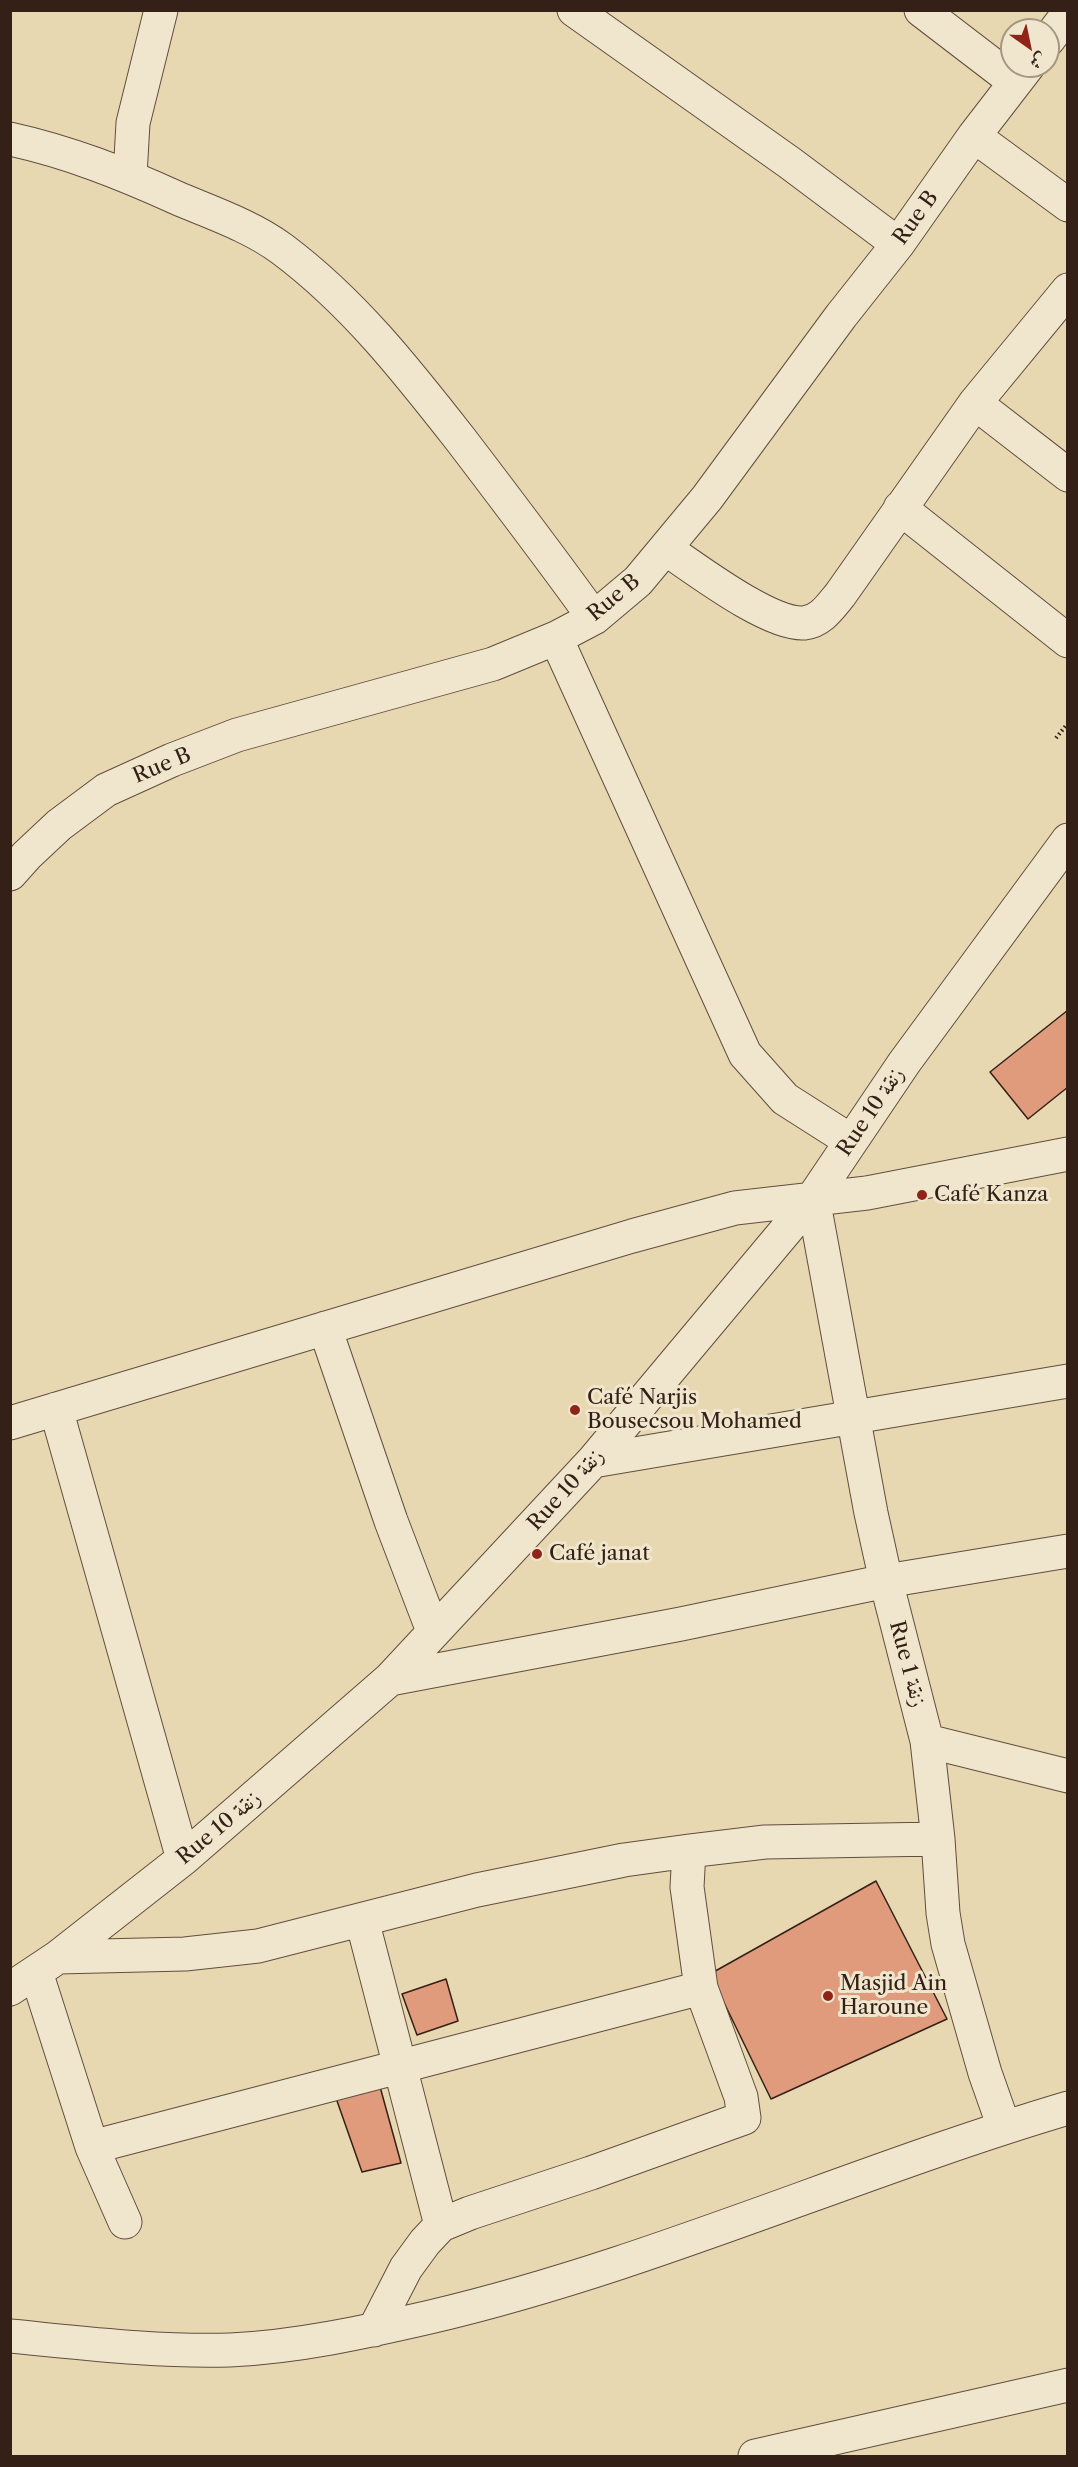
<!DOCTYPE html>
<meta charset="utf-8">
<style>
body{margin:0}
#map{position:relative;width:1078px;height:2467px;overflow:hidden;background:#e7d8b2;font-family:"Libre Caslon Text",Amiri,serif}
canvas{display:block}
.frame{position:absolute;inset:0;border:12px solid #342017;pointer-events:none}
.north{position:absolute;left:1000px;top:18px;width:60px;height:60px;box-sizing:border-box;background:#efe6cd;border:2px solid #a49784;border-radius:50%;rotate:147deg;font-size:16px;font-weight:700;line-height:24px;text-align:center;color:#342017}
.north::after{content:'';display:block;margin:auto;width:21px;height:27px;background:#8f2418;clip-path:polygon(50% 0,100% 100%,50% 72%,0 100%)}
</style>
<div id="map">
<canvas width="1078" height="2467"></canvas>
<div class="frame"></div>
<div class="north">ش</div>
</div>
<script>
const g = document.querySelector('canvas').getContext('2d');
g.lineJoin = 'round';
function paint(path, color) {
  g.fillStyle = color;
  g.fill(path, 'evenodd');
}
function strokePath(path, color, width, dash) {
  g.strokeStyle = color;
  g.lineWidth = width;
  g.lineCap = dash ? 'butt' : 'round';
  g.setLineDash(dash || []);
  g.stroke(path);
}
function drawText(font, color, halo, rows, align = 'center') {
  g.font = font + ' "Libre Caslon Text",Amiri,serif';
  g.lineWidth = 6;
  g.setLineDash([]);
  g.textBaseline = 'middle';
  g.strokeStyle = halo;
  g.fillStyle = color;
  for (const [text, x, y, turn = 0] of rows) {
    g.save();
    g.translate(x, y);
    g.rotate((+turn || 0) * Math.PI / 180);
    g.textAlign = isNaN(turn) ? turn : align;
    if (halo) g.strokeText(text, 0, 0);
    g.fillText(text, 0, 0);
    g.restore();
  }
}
const building = new Path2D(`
 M1068,1010V1087L1028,1119L990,1072Z
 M876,1881L947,2019L771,2099L710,1974Z
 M446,1979L458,2021L417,2035L402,1994Z
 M379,2083L401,2163L362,2172L336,2098Z`);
paint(building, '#e09b7c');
strokePath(building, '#342017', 1.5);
const minor = new Path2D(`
 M574,10L790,163L898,244
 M921,10L1015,82
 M1048,40L1068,14
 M974,136L1068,205
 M10,139C69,152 122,173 177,198C212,213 251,226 282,249C353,302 407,371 461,440C506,499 551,558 594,618
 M130,176L133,123L161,10
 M975,403L1068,475
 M900,508L1068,641
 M666,549C696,569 769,625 804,623C821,621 830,607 840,595L975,403L1068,290
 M556,638L745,1054L785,1099L851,1141
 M10,874L27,855L59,825L106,790L172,760L237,735L493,664L556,638L594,618L638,581L707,498L841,316L898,244L974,136L1028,66
 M813,1198L871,1513L886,1581L927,1741L938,1839L943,1913L948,1944L985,2073L1004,2127
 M325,1328L391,1521L433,1631
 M56,1409L183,1859
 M10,1423L632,1236L735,1208L867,1193L1068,1154
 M593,1461L1068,1381
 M390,1679L681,1624L886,1581L1068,1551
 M927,1741L1068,1776
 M362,1920L441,2225
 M58,1957L185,1954L258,1946L477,1890L624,1860L689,1851L765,1842L938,1839
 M36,1972L92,2147L125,2222
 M10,1989L58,1957L183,1859L390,1679L593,1461L813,1198L904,1063L1068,840
 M92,2147L701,1988
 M374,2330L406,2268L425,2242L441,2225L470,2213L591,2173L744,2118L741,2097L701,1988L687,1887L689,1851
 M10,2336C83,2343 156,2352 230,2350C297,2347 365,2332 430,2317C648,2266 853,2172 1068,2108
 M755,2456L1068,2385`);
strokePath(minor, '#614e3e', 35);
strokePath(new Path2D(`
 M1056,738L1068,723`), '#342017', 4, [1.5, 3]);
strokePath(minor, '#efe6cd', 33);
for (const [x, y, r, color] of [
 [922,1195,6,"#8f2418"],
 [575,1410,6,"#8f2418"],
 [537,1554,6,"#8f2418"],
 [828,1996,6,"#8f2418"]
]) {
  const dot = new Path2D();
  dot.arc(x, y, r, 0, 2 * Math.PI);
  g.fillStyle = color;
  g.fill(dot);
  strokePath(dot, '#efe6cd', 2);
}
drawText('21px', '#342017', '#efe6cd', [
 ["Rue B",916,218,-54],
 ["Rue B",614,598,-40],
 ["Rue B",162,766,-23],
 ["Rue 10 زنقة",871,1112,-56],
 ["Rue 10 زنقة",566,1490,-48],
 ["Rue 1 زنقة",907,1664,75],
 ["Rue 10 زنقة",219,1828,-40]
]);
drawText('21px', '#342017', '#efe6cd', [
 ["Café Kanza",934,1195],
 ["Café Narjis",587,1398],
 ["Bousecsou Mohamed",587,1422],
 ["Café janat",549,1554],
 ["Masjid Ain",840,1984],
 ["Haroune",840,2008]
], 'left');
</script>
